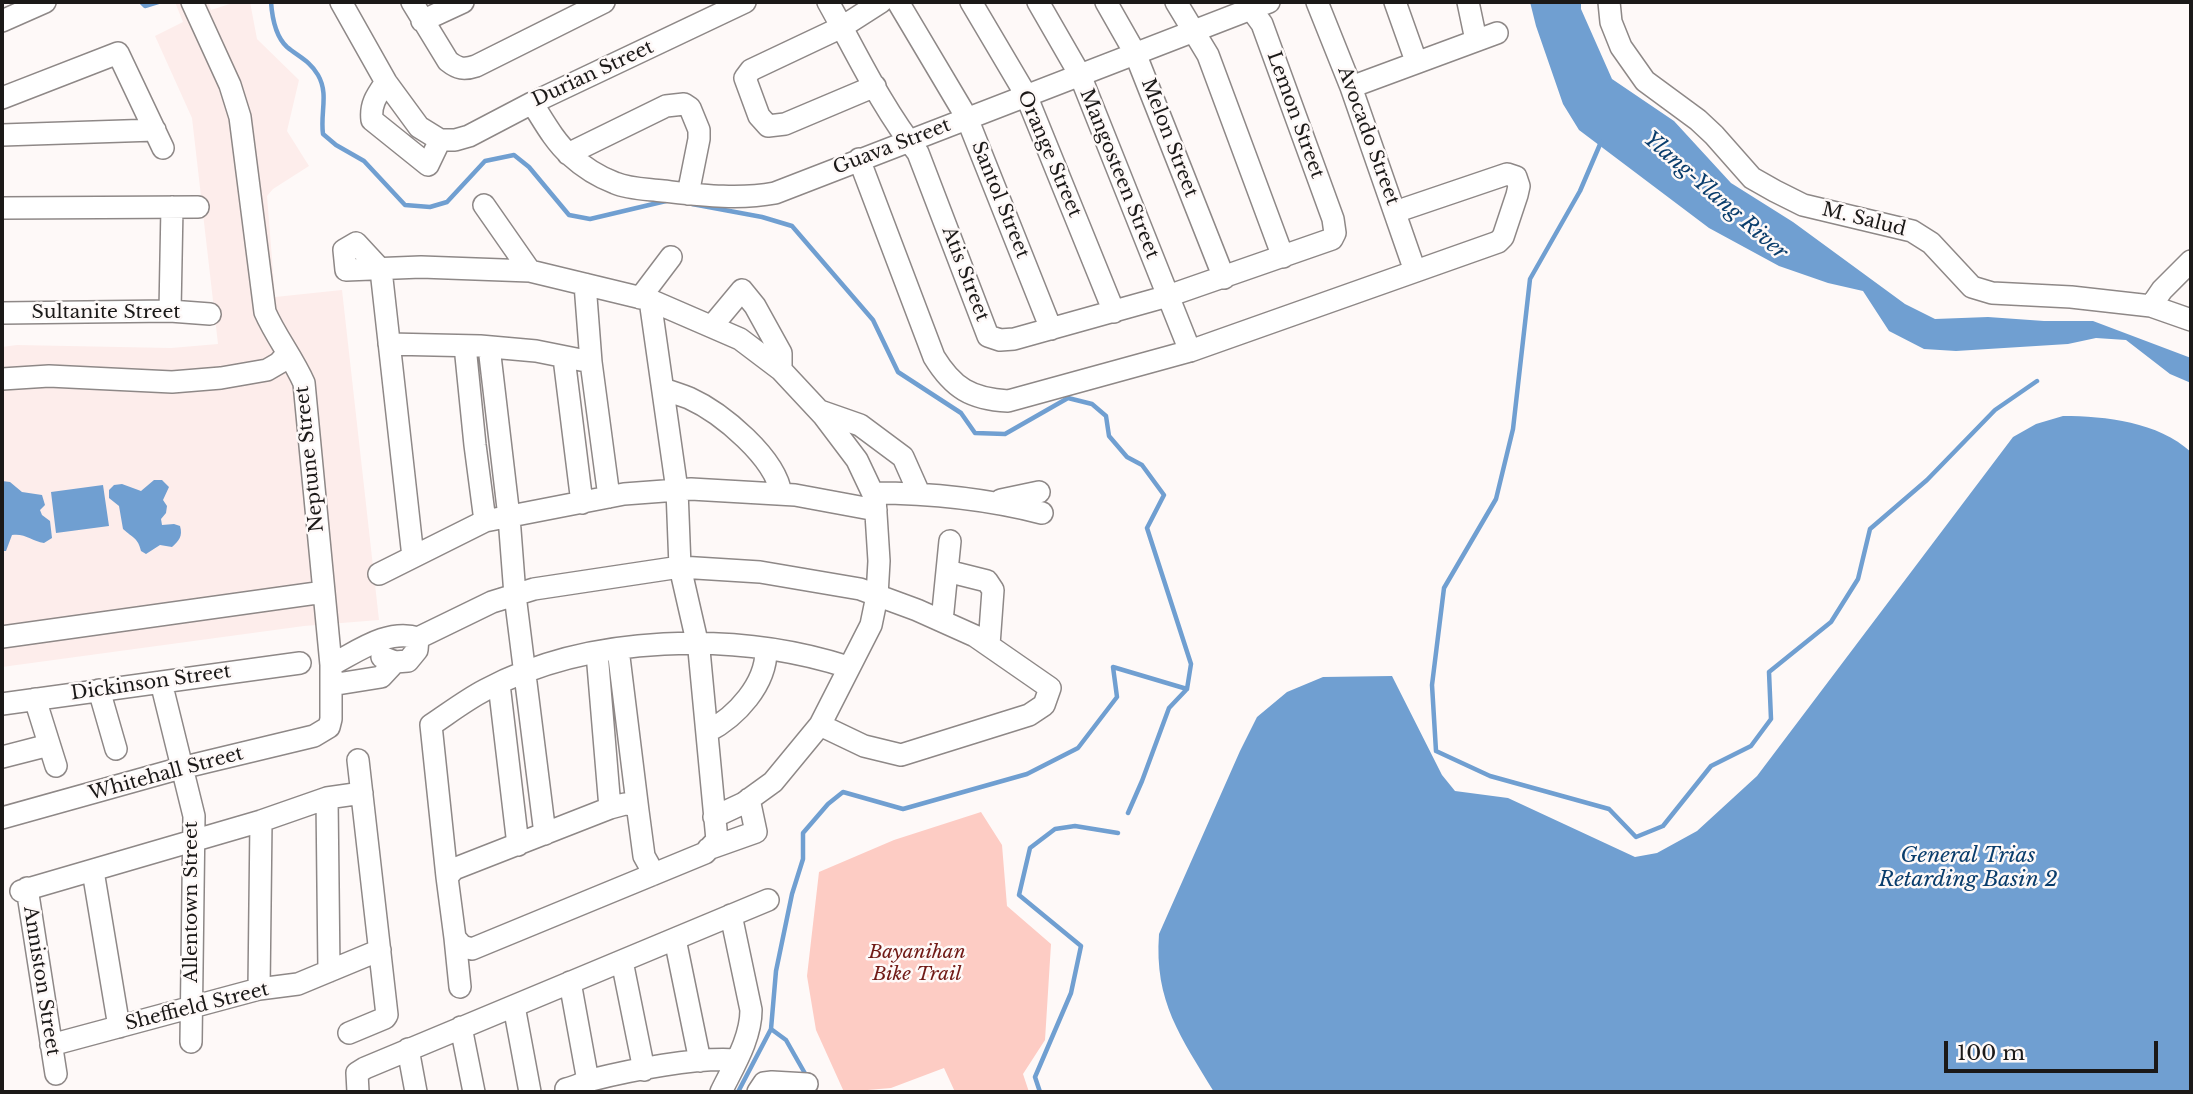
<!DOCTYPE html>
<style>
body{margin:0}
#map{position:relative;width:2193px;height:1094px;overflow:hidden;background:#fef9f8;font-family:"Libre Baskerville",serif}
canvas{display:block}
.frame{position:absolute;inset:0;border:4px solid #1b1918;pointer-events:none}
.scale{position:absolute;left:1944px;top:1041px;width:214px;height:32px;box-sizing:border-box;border:4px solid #1b1918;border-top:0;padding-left:9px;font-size:21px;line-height:24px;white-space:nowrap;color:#1b1918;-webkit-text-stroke:5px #fef9f8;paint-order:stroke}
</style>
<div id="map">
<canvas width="2193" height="1094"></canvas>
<div class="frame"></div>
<div class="scale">100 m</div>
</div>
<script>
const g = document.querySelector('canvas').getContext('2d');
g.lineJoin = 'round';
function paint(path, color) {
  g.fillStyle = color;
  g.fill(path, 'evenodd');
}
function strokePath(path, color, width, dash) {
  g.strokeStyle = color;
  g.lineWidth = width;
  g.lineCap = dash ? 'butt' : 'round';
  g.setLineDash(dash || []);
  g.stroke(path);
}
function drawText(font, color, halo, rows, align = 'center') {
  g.font = font + ' "Libre Baskerville",serif';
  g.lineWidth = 5;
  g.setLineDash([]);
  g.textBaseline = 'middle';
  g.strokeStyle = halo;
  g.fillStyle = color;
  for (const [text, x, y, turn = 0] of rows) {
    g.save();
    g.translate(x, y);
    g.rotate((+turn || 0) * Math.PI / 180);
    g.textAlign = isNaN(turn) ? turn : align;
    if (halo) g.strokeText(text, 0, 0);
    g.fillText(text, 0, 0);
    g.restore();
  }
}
paint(new Path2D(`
 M175,2H208L211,10L236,2H250L257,39L299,80L287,131L309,166L273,189L267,196L275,297L342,290L379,620L304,626L2,667V347L17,345L171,348L218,344L192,118L155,36L183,22Z`), '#fdedeb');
paint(new Path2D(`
 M981,812L1002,845L1007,906L1051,944L1045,1040L1023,1074L1029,1092H955L944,1068L891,1088L844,1092L816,1030L807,976L819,872L894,840Z`), '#fdccc4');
paint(new Path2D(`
 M1530,2H1581V9L1612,79L1674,121L1731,183L1793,222L1905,304L1935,319L1988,317L2044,321H2093L2191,358V383L2170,374L2126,340L2096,338L2068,344L1956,351L1924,349L1889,331L1863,291L1828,283L1779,266L1709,228L1579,130L1563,104L1536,26Z
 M2063,416C2106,416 2158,422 2191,452V1092H1214C1181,1037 1154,1002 1159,934L1240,751L1257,717L1287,692L1323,677L1392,676L1442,775L1455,791L1508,798L1635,857L1657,853L1697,831L1757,776L2013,437L2036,424Z
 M154,480H162L169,487L163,500L167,506L166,513L161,519L162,525L174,524L180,526C183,536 179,541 172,547L160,545L146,554L141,551C138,538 133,538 123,529L119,506L109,498V490L114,485L122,484L141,491Z
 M2,481L10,482L22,492L42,495L45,505L40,510L42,515L50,521L52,538L44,543C32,541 25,533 12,535L6,551H2Z
 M103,485L109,526L56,533L51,492Z`), '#709fd1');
strokePath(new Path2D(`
 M141,2L145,6L158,2
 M271,2C272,16 275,36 287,47C299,57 310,61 318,75C329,94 320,113 323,134L336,145L364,161L405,205L430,207L447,202L485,161L514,155L529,167L569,215L590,219L666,201
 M1601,142L1580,191L1530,279L1513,429L1496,499L1444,588L1432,685L1436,751L1490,776L1609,809L1636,837L1663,826L1711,766L1751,746L1771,719L1769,672L1831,622L1858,579L1870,529L1927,480L1995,410L2037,381
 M692,204L762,217L792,226L873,320L898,372L961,413L975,433L1005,434L1068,398L1092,404L1106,416L1109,436L1127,457L1142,465L1164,495L1147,528L1191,664L1187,689L1169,708L1142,781L1128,813
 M807,1077L786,1040L771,1029L776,971L792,894L803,859V833L828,804L843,792L903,809L1027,774L1078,748L1117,697L1113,667L1187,689
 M738,1092L771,1029
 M1040,1092L1035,1077L1071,993L1081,946L1019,895L1030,848L1055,829L1075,826L1118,833`), '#709fd1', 4.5);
const minor = new Path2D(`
 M341,2L386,82L419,127L440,140H455L469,136L532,103L745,2
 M412,2L448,61C458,69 464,70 476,66L604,2
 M828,2C856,52 882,108 918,153L988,336L1000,340L1014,339L1168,296L1332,239L1335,233L1333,219L1262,24L1246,2
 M898,2L967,118L1051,329
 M971,2L1026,95L1114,312
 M1038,2L1080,75L1190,351
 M1106,2L1135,53L1224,278
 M1176,2L1208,55L1283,257
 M1317,2L1351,87L1415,271
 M1395,2L1416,61
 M1468,2L1476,40
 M1609,2L1611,22L1621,47L1645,81L1698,120L1714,135L1752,178L1775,191L1803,205L1912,231L1931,243L1972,287L1992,293L2071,297L2151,306L2191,320
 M2,21L45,2
 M422,21L463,2
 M386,82C377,95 370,104 372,120L428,165L440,140
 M875,86L785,124L768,126L759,116L745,78L751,70L842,27L881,2
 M1351,87L1497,33
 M2,98L118,53L163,148
 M532,103C543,120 554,141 570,155C582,166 599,177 615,183C629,189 647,189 663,191C700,195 738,200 775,193L1269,2
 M2,135L155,130
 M568,154L666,106L684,104L690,108L699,130V139L688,194
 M859,159L934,357C953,388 971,399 1008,401L1190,351L1498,242L1503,237L1517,195L1519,186L1516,177L1507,174L1395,212
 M484,205L530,271
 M2,208L198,207
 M585,284L591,362L609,497
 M640,298L671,257
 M650,300L677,490L680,567L699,650L717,840L705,853L472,949L462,946L455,938L447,877L454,869L610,808L625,804L634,805L638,811L644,856L654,874
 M2151,306L2162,290L2191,261
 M170,311L172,207
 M2,313L170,311L210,314
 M712,326L742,290L755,306L781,353V370
 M389,344L480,346L536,351L591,362
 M465,346L475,445L485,521
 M489,347L509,517L515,595L545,834
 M564,358L582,503
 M2,379L49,376L172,382L221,378L267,370L279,363L287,354
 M663,389C672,392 681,395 689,398C722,413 776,458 781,494
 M820,411L860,425L903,457L919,493
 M873,493C930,493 987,499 1042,513
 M1001,500L1039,492
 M413,557L381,270L356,243L344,250L346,270L421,267L530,271L650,300L740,339L781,370L823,415L857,460L875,498L879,561L877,596L871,625L820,725L773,782L744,803L714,817
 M947,571L987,581L993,590L989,645
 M379,574L485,521L624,494L691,489L795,495L876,510
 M942,621L950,541
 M2,637L324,592
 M618,649L638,811
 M597,653L610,808
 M382,657L395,662L408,661L417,650L418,638
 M331,665C357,652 388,628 418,638L492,602L534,589L680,567L760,572L860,589L917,610L975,636L1050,688L1044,705L1029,715L901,755L864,746L820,725
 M161,682L194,816L191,1042
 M499,684L518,845
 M331,685L381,677L395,662
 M99,690L116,749
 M35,699L56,766
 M2,704L300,663
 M707,732C736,717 767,684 766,649
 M2,757L49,745
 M327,798L329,971
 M2,818L181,768L314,736L329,727L331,719V665L304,383C293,358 276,337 265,312L240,117L230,85L192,2
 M708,849L756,832L749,799
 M93,871L119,1027
 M447,877L431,725C449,713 466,700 485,690C590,634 736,631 848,667
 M27,888L56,1074
 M21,891L261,821L327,798L362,793
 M455,938L460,987
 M675,939L700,1061
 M622,961L644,1070
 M570,982L588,1081
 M259,989L261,821
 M514,1006L530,1092
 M461,1027L474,1092
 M349,1033L385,1018L387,1015L358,760
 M51,1045L259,989L298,984L380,950
 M408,1049L416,1092
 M566,1089C575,1087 582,1083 591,1080C631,1070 696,1057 736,1060
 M358,1092L357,1073L365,1068L768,900
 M721,1092C733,1067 751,1039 751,1010L731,915
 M758,1092L764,1083L772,1082L807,1084`);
strokePath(minor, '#8e8887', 24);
strokePath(minor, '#fff', 21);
drawText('19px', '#1b1918', '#fef9f8', [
 ["Durian Street",593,74,-25],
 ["Lemon Street",1295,115,70],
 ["Avocado Street",1368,136,70],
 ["Melon Street",1169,138,69],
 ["Guava Street",892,147,-21],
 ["Orange Street",1049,154,67],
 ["Mangosteen Street",1119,174,68],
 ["Santol Street",1000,200,68],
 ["M. Salud",1864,220,14],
 ["Atis Street",965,274,69],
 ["Sultanite Street",106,313],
 ["Neptune Street",310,459,-96],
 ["Dickinson Street",151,683,-8],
 ["Whitehall Street",166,774,-15],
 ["Allentown Street",192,902,-90],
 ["Anniston Street",41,981,81],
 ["Sheffield Street",197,1007,-14]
]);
drawText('italic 19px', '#701a16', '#fef9f8', [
 ["Bayanihan",917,953],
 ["Bike Trail",917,975]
]);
drawText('italic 21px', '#0a3d6c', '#fef9f8', [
 ["Ylang-Ylang River",1715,196,41],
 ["General Trias",1968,856],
 ["Retarding Basin 2",1968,880]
]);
</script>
